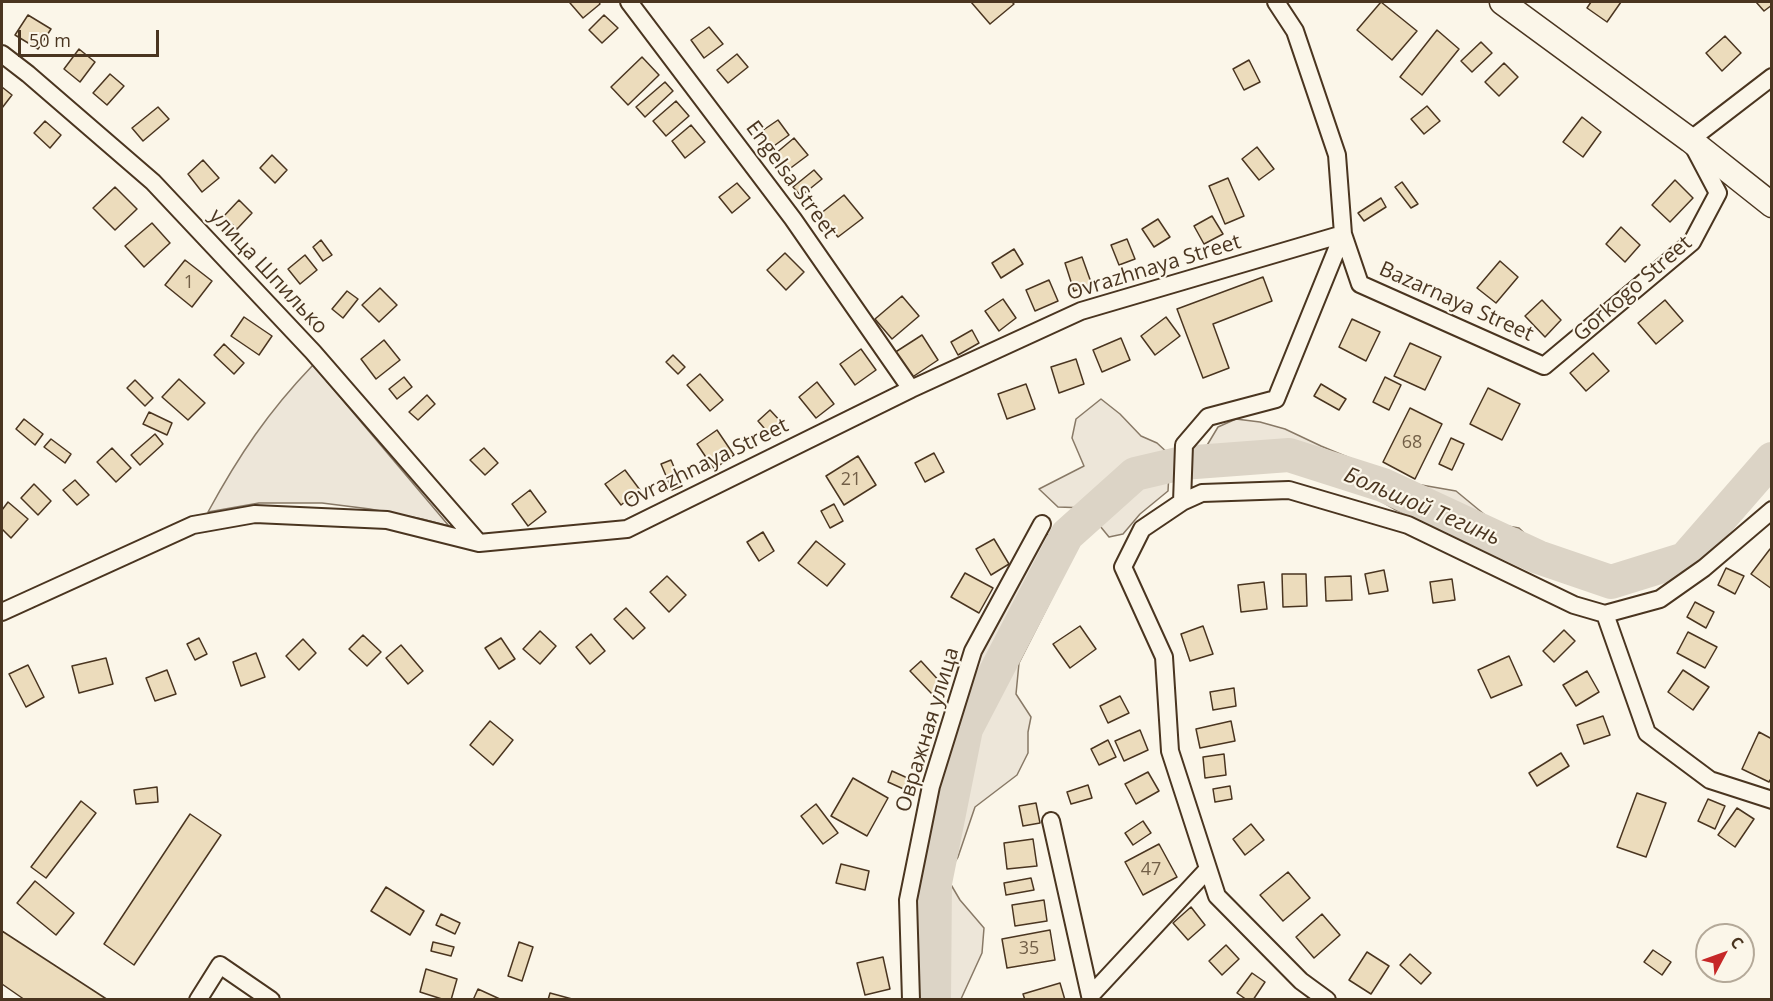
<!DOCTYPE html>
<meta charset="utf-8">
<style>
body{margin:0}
#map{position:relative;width:1773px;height:1001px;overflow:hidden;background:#fbf6e9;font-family:"Open Sans",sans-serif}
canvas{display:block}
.frame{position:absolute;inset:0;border:3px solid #4a3520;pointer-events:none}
.north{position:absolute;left:1695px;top:923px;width:60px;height:60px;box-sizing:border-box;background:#fbf6e9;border:2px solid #b4a999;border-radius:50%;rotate:49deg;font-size:16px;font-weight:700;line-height:24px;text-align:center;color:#4a3520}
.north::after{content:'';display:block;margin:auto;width:21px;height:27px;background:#c62828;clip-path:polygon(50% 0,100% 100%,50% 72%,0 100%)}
.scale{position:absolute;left:18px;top:30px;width:141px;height:27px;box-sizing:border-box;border:3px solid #4a3520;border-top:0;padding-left:8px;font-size:18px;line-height:21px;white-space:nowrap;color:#4a3520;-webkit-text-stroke:4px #fbf6e9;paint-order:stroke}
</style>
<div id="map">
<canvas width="1773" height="1001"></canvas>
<div class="frame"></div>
<div class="north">С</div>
<div class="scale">50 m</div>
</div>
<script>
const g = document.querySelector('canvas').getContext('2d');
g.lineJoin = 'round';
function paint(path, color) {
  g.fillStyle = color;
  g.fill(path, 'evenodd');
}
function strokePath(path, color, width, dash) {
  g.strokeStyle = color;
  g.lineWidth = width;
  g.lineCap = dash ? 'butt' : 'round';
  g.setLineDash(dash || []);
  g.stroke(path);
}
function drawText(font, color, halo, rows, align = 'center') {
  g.font = font + ' "Open Sans",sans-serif';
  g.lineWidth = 4.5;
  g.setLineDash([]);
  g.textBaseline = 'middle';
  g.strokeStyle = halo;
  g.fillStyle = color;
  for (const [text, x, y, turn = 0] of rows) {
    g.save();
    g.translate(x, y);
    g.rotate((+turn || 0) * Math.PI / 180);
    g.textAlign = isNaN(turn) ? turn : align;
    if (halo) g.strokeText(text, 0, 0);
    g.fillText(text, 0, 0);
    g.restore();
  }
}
const green = new Path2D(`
 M313,365L449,526L422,519L370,509L322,503H259L208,512C239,455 268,412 313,365Z
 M1101,399L1120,414L1141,436L1157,443L1170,455L1168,491L1140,514L1123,534L1109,537L1100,526L1105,511L1087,508L1058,507L1039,489L1084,466L1072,438L1076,419Z
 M1236,419L1260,422L1285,429L1321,446L1410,483L1456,491L1496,524L1519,528L1539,547L1562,558L1569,584L1520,566L1434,523L1396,510L1369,494L1331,481L1277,468L1238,470L1203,452L1218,427Z
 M1047,534L1059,542L1046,565L1058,586L1019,663L1016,694L1031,717L1028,732V753L1017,775L975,807L958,857L949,871L932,845L930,829L944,765L981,646L1029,560Z
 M950,883L960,900L984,928L982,953L961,999H921L914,906L925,892Z`);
paint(green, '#ede6d9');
strokePath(green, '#887966', 1.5);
strokePath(new Path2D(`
 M934,1000L935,883L966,729L1067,535L1135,474L1182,463L1289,455L1383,485L1538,557L1611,582L1685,559L1772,459`), '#dcd4c6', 34);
const building = new Path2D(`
 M572,2H599L600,4L583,18L570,3Z
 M971,2H1012L1014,4L990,24Z
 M1381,2L1417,31L1392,60L1357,30Z
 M1591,2H1621L1607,22L1587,8Z
 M1756,2H1772V5L1764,11Z
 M28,15L51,29L38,49L15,35Z
 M604,15L618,28L602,43L589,30Z
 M709,27L723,44L704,58L691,40Z
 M1437,30L1459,49L1422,95L1400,77Z
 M1725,36L1741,53L1722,71L1706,53Z
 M1481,42L1492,53L1472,72L1461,61Z
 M79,49L95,62L80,82L64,69Z
 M737,54L748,67L728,83L717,70Z
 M642,57L659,75L628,105L611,87Z
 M1249,60L1260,82L1244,90L1233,69Z
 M1504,63L1518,77L1499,96L1485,82Z
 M110,74L124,86L107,105L93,93Z
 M665,82L673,91L645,117L636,107Z
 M2,87L12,95L2,108Z
 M676,101L689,116L666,136L653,121Z
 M1427,106L1440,121L1424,134L1411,119Z
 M158,107L169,119L143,141L132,128Z
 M1582,117L1601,132L1583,157L1563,142Z
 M778,120L789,135L771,148L759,133Z
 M45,121L61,135L50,148L34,133Z
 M691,125L705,142L685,158L672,141Z
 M794,138L808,155L788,170L775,154Z
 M1257,147L1274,169L1259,180L1242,159Z
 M272,155L287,170L275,183L260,168Z
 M203,160L219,178L202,192L188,174Z
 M814,170L822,179L801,196L793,187Z
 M1228,178L1244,216L1225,224L1209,186Z
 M1675,180L1693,198L1670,222L1652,205Z
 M1402,182L1418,204L1411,208L1395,187Z
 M737,183L750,198L732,213L719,197Z
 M115,187L137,209L115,230L93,208Z
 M844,195L863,218L838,237L820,214Z
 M1381,198L1386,207L1364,221L1358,213Z
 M239,200L252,213L237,229L224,216Z
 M1212,216L1223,234L1204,244L1194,226Z
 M1158,219L1170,237L1154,247L1142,229Z
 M152,223L170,243L144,267L125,246Z
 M1621,227L1640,245L1625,262L1606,244Z
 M1127,239L1135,259L1119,265L1111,245Z
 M321,240L332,255L323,261L313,247Z
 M1014,249L1023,264L1001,278L992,263Z
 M785,253L804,272L786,290L767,270Z
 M305,255L317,270L300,284L288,269Z
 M1082,257L1092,285L1074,291L1065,263Z
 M185,260L212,281L192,307L165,285Z
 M1500,261L1518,277L1496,303L1477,288Z
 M1263,277L1272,301L1213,324L1229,368L1203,378L1177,309Z
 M1049,280L1058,301L1035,311L1026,290Z
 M380,288L397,305L379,322L362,305Z
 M347,291L358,299L343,318L332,309Z
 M902,296L919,316L892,339L875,319Z
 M1003,299L1016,318L999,331L985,311Z
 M1542,300L1561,320L1545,337L1525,316Z
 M1665,300L1683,321L1656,344L1638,323Z
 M244,317L272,336L259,355L231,336Z
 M1166,317L1180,336L1155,355L1141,336Z
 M1352,319L1380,332L1366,361L1339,347Z
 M972,330L979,343L958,355L951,342Z
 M922,335L938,360L911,378L894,353Z
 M1121,338L1130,360L1102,372L1093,350Z
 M384,340L400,360L376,379L361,359Z
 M1410,343L1441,357L1425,390L1394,376Z
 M224,344L244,363L234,374L214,355Z
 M861,349L876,370L855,385L840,364Z
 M1593,353L1609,371L1586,391L1570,373Z
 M673,355L685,367L678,374L666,362Z
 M1076,359L1084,384L1059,393L1051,367Z
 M700,374L723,400L710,411L687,385Z
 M404,377L412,387L397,399L389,389Z
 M1385,377L1401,385L1389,410L1373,402Z
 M179,379L205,403L188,420L162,397Z
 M135,380L153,398L145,406L127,388Z
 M817,382L834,404L816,418L799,397Z
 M1026,384L1035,409L1007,419L998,394Z
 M1321,384L1346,399L1339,410L1314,396Z
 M1488,388L1520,404L1502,440L1470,424Z
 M427,395L435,404L418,420L409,412Z
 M1410,408L1442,424L1415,479L1383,462Z
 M770,410L783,424L771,436L758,421Z
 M149,412L172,423L167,435L143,424Z
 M24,419L43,434L35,445L16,429Z
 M717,430L734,455L714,469L697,444Z
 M155,434L163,444L140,465L131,455Z
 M1451,438L1464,444L1452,470L1439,464Z
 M51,439L71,454L65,463L44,447Z
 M112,448L131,468L116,482L97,462Z
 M484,448L498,463L485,475L470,460Z
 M934,453L944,472L925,482L915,463Z
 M858,456L876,485L844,505L826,476Z
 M671,460L682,486L672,490L661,464Z
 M625,470L640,490L621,505L605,484Z
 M75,480L89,495L77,505L63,490Z
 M34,484L51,501L38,515L21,498Z
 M530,490L546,512L528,526L512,504Z
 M8,502L28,519L11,538L2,529V510Z
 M834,504L843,521L830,528L821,511Z
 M763,532L774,551L759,561L747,542Z
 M994,539L1009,564L991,575L976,549Z
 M816,541L845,564L827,586L798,563Z
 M1770,549L1772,550V589L1751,574Z
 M1726,568L1744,576L1735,594L1718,585Z
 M1384,570L1388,591L1369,594L1365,574Z
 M965,573L993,588L979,613L951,597Z
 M1282,574H1306L1307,606L1283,607Z
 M667,576L686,595L669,612L650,592Z
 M1351,576L1352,600L1326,601L1325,577Z
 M1452,579L1455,600L1433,603L1430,582Z
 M1264,582L1267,609L1241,612L1238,585Z
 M1695,602L1714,612L1706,628L1687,617Z
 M626,608L645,628L633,639L614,619Z
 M1080,626L1096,649L1070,668L1053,644Z
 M1203,626L1213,654L1190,661L1181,634Z
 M1564,630L1575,641L1554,662L1543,651Z
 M540,631L556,646L540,664L523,649Z
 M1688,632L1717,647L1705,668L1677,653Z
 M591,634L605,651L590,664L576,647Z
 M363,635L381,652L367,666L349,649Z
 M199,638L207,654L195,660L187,644Z
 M501,638L515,659L499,669L485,648Z
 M303,639L316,653L299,670L286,656Z
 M401,645L423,671L408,684L386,658Z
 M256,653L265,677L241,686L233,662Z
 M1509,656L1522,685L1491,698L1478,670Z
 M106,658L113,684L79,693L72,666Z
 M921,661L942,684L932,694L910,671Z
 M28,665L44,697L26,707L9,674Z
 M167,670L176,694L155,701L146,678Z
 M1683,670L1709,687L1693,710L1668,692Z
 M1587,671L1599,692L1576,706L1563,685Z
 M1234,688L1236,706L1213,710L1210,692Z
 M1120,696L1129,713L1108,723L1100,706Z
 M1603,716L1610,735L1584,744L1577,725Z
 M490,721L513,740L493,765L470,745Z
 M1231,721L1235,741L1200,748L1196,729Z
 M1140,730L1148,750L1124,761L1115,741Z
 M1759,732L1772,739V777L1769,782L1742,769Z
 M1108,740L1116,757L1099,765L1091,749Z
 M1561,753L1569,766L1537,786L1529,773Z
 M1224,754L1226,775L1205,778L1203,757Z
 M892,771L912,780L908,791L888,782Z
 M1148,772L1159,791L1136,804L1125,784Z
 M853,778L888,798L867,836L831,816Z
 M1088,785L1092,798L1071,804L1067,792Z
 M1230,786L1232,799L1215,802L1213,789Z
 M157,787L158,802L136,804L134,790Z
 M1637,793L1666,803L1646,857L1617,847Z
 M1708,799L1725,806L1715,829L1698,821Z
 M81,801L96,813L46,878L31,867Z
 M1036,803L1040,823L1023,826L1019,806Z
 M816,804L838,833L823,844L801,816Z
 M1737,808L1754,819L1735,847L1718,835Z
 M190,814L221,835L134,965L104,944Z
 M1143,821L1151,833L1133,845L1125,833Z
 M1251,824L1264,840L1245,855L1233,839Z
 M1033,839L1037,866L1007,869L1004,843Z
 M1159,844L1177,877L1143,895L1125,862Z
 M841,864L869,871L865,890L836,883Z
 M1288,872L1310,898L1283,921L1260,895Z
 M1031,878L1034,890L1006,895L1004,883Z
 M35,881L74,913L56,935L17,903Z
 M386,887L424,911L410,935L371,911Z
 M1044,900L1047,921L1015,926L1012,905Z
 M1191,907L1205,925L1188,940L1173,923Z
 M441,914L460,923L455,934L436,925Z
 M1322,914L1340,935L1314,958L1296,937Z
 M1050,930L1055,960L1007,968L1002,939Z
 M2,931L108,1000H25L2,984Z
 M433,942L454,947L451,956L431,951Z
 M519,942L533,947L522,981L508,976Z
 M1226,945L1239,959L1222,975L1209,961Z
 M1653,950L1671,962L1662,975L1644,962Z
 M1367,952L1389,966L1371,994L1349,980Z
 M1410,954L1431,973L1421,984L1400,965Z
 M883,957L890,989L865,995L857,963Z
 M426,969L457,979L451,1000H445L420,992Z
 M1252,973L1265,982L1253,1000H1247L1237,993Z
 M1060,983L1065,1000H1025L1023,994Z
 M478,989L502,1000H473Z
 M550,993L572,999V1000H548Z`);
paint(building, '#ecdcbc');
strokePath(building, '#4a3520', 1.5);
const street = new Path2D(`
 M629,2L793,219L911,389
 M1276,2L1295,31L1337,155L1343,234L1360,284L1544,366L1692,242L1718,193L1690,140L1772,77
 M2,54L28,74L153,182L313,352L479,543
 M1182,502L1184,445L1208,417L1276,399L1343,234
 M1772,510L1704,568L1660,599L1605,614L1647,733L1710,780L1772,800
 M2,612L193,525L255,514L387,520L479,543L627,529L911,389L1081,311L1343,234
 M1051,821L1091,1000
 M1091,995L1208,869
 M198,1000L220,965L271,1000
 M911,1000L908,900L931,786L973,651L1042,524
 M1327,1000L1301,981L1217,896L1170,751L1164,657L1123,567L1142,529L1182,502L1202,493L1289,490L1408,525L1574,605L1605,614`);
const secondary = new Path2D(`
 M1502,2L1690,140L1772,205`);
strokePath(street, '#4a3520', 20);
strokePath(secondary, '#4a3520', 27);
strokePath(street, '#fbf6e9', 16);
strokePath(secondary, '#fbf6e9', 24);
drawText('18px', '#725f47', null, [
 ["1",189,283],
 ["68",1412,443],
 ["21",851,480],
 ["47",1151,870],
 ["35",1029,949]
]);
drawText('21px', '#4a3520', '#fbf6e9', [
 ["Engelsa Street",791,180,54],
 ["Ovrazhnaya Street",1154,268,-17],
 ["улица Шпилько",268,272,47],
 ["Gorkogo Street",1633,289,-41],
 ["Bazarnaya Street",1456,302,24],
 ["Ovrazhnaya Street",706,464,-26],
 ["Овражная улица",928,730,-73]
]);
drawText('italic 22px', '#4a3520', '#fbf6e9', [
 ["Большой Тегинь",1422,507,23]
]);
</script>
